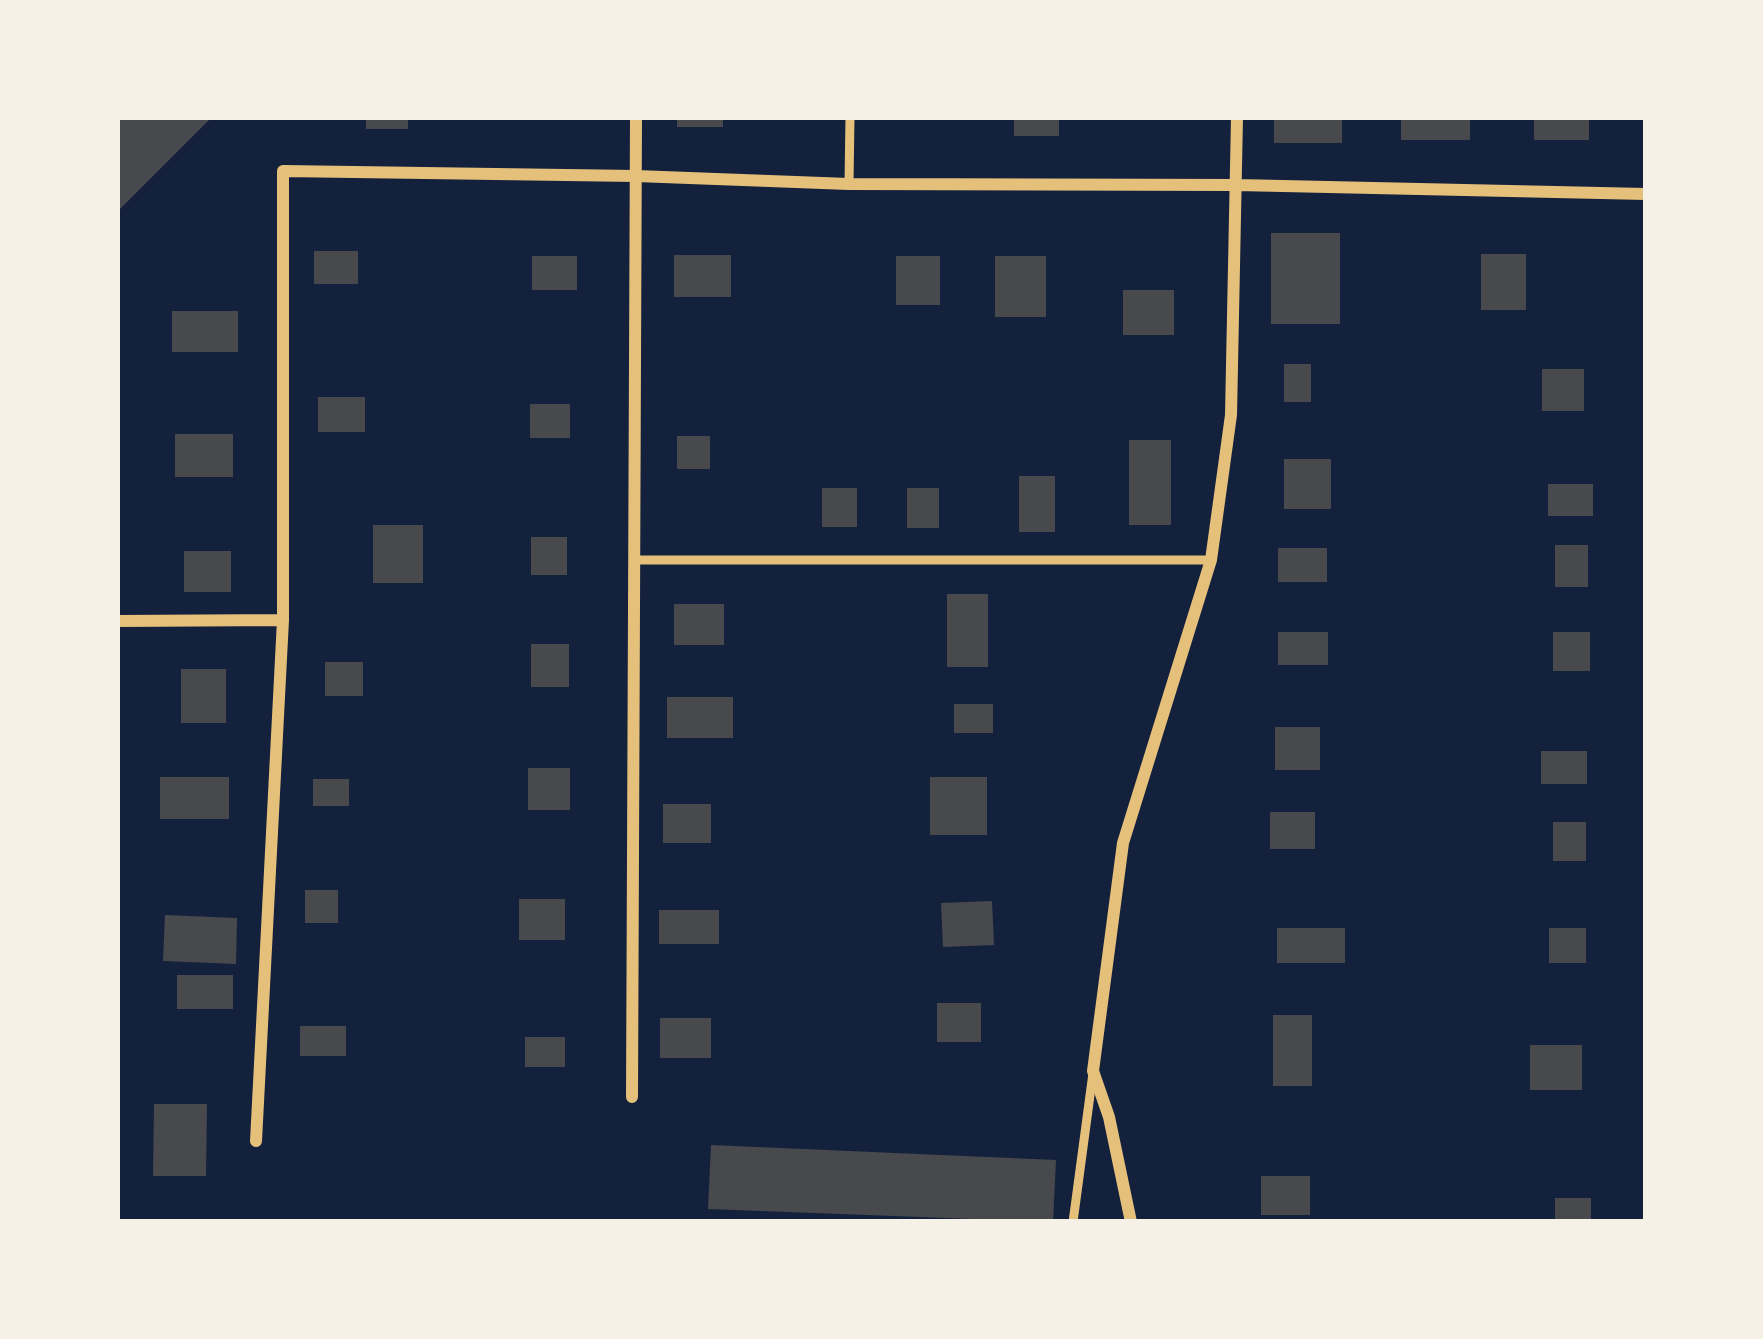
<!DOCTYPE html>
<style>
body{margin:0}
#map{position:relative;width:1763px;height:1339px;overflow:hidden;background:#14213d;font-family:"DejaVu Sans",sans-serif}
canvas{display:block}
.frame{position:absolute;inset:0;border:120px solid #f6f1e7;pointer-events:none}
</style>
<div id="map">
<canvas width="1763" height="1339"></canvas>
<div class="frame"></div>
</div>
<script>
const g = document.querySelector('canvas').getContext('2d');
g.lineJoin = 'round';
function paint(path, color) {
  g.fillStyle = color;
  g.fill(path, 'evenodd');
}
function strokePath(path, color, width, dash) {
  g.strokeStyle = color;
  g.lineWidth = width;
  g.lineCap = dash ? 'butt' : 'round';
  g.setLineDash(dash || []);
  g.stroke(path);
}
paint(new Path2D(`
 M119,117H212L117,212V119Z
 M366,117H408V129H366Z
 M677,117H723V127H677Z
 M1014,117H1059V136H1014Z
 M1274,117H1342V143H1274Z
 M1401,117H1470V140H1401Z
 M1534,117H1589V140H1534Z
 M1271,233H1340V324H1271Z
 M314,251H358V284H314Z
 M1481,254H1526V310H1481Z
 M674,255H731V297H674Z
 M532,256H577V290H532Z
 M896,256H940V305H896Z
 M995,256H1046V317H995Z
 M1123,290H1174V335H1123Z
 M172,311H238V352H172Z
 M1284,364H1311V402H1284Z
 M1542,369H1584V411H1542Z
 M318,397H365V432H318Z
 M530,404H570V438H530Z
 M175,434H233V477H175Z
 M677,436H710V469H677Z
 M1129,440H1171V525H1129Z
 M1284,459H1331V509H1284Z
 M1019,476H1055V532H1019Z
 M1548,484H1593V516H1548Z
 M822,488H857V527H822Z
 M907,488H939V528H907Z
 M373,525H423V583H373Z
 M531,537H567V575H531Z
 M1555,545H1588V587H1555Z
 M1278,548H1327V582H1278Z
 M184,551H231V592H184Z
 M947,594H988V667H947Z
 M674,604H724V645H674Z
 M1278,632H1328V665H1278Z
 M1553,632H1590V671H1553Z
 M531,644H569V687H531Z
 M325,662H363V696H325Z
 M181,669H226V723H181Z
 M667,697H733V738H667Z
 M954,704H993V733H954Z
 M1275,727H1320V770H1275Z
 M1541,751H1587V784H1541Z
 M528,768H570V810H528Z
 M160,777H229V819H160Z
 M930,777H987V835H930Z
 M313,779H349V806H313Z
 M663,804H711V843H663Z
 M1270,812H1315V849H1270Z
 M1553,822H1586V861H1553Z
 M305,890H338V923H305Z
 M519,899H565V940H519Z
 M992,901L994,945L943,947L941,903Z
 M659,910H719V944H659Z
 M165,915L237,918L236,964L163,961Z
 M1277,928H1345V963H1277Z
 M1549,928H1586V963H1549Z
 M177,975H233V1009H177Z
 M937,1003H981V1042H937Z
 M1273,1015H1312V1086H1273Z
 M660,1018H711V1058H660Z
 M300,1026H346V1056H300Z
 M525,1037H565V1067H525Z
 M1530,1045H1582V1090H1530Z
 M154,1104H207L206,1176H153Z
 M711,1145L1056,1160L1053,1222L708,1209Z
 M1261,1176H1310V1215H1261Z
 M1555,1198H1591V1222H1555Z`), '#48494c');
strokePath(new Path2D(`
 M849,184L850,117
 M634,560H1211
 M1073,1222L1093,1073`), '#e5c07b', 9);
strokePath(new Path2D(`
 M117,621L283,620
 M632,1097L636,117
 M256,1141L283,620V171L636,176L849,184L1237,185L1646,194
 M1131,1222L1109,1117L1093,1071L1123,843L1211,560L1231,415L1237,117`), '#e5c07b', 12);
</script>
